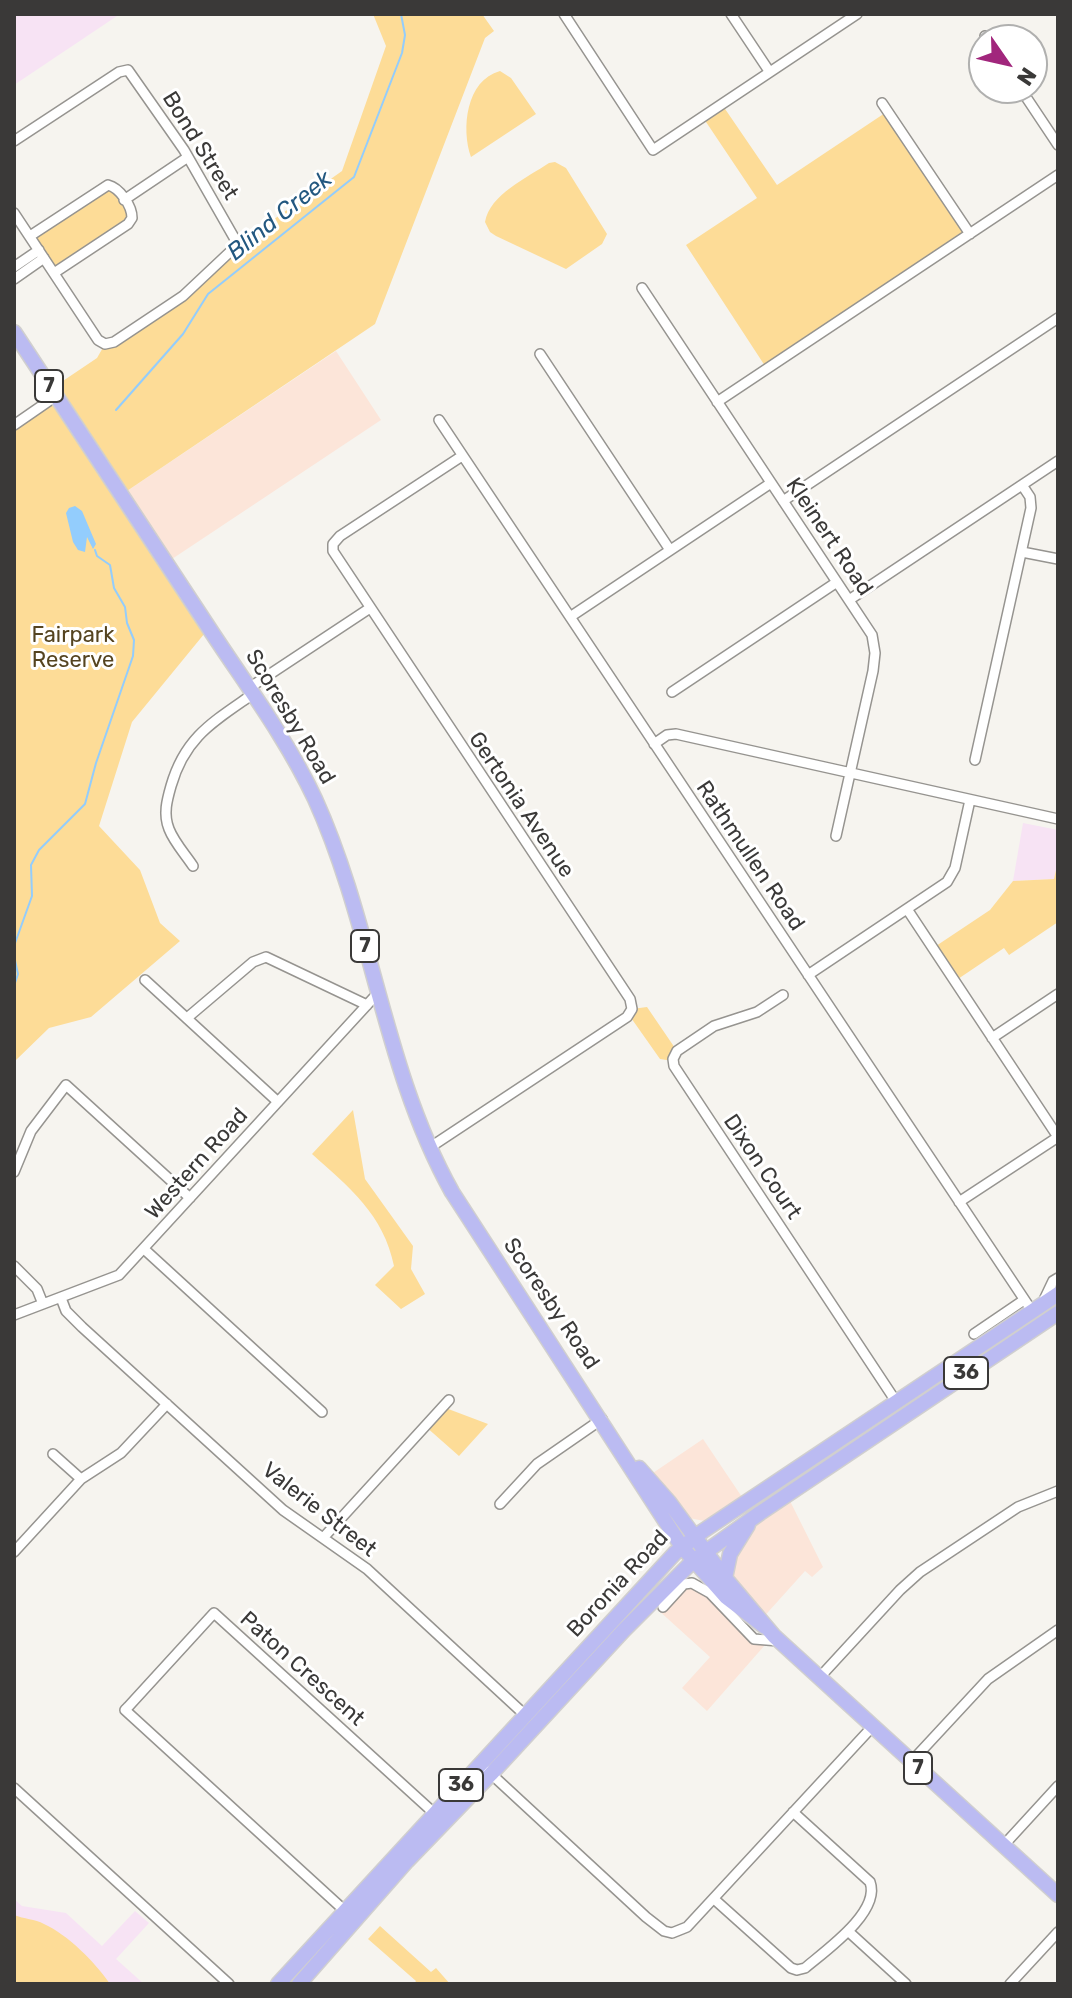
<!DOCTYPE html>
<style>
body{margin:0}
#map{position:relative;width:1072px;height:1998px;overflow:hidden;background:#f6f4ef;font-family:Rubik,sans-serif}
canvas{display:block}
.frame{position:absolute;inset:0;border:16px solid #3a3938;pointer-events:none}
.north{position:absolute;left:968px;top:24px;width:80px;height:80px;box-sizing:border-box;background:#fff;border:2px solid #b0b0af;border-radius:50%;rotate:124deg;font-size:22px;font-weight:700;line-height:32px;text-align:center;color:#3a3938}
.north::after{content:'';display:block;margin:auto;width:28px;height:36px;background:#a1267c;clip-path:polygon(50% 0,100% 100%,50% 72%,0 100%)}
</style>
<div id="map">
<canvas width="1072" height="1998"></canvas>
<div class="frame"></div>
<div class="north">N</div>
</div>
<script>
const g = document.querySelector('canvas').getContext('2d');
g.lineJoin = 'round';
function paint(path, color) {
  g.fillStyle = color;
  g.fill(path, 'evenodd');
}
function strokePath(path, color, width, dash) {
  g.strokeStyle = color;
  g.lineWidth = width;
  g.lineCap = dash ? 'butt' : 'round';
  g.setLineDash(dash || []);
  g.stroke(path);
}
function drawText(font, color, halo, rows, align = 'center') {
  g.font = font + ' Rubik,sans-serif';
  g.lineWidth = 6;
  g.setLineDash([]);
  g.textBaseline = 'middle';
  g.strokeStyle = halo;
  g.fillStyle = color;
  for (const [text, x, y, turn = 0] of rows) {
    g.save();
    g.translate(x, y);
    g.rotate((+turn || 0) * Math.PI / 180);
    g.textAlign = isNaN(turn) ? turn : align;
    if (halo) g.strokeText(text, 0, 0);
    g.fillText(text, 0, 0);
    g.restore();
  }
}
paint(new Path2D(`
 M336,351L381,420L166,563L121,495Z
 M703,1439L746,1503L715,1523L689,1518L647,1477Z
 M787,1495L823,1567L812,1577L805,1571L760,1621L725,1578L739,1538Z
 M688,1577L697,1580L765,1645L707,1711L682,1688L710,1657L657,1609Z`), '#fce5d9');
paint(new Path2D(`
 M14,14H120L14,85Z
 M1023,823L1058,830V861L1054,879L1013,881Z
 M14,1899L22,1906L66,1913L102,1946L135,1911L149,1923L116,1959L144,1984H14Z`), '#f7e3f4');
paint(new Path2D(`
 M373,14H482L494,31L485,38L375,324L121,495L209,628L132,722L99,826L140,870L160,923L180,941L91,1017L49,1028L14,1062V425L55,397L51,389L97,358L105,344L183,296L236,241L246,239L342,171L386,46Z
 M500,71L511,78L536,114L471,157C461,129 466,80 500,71Z
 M721,103L777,185L888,111L970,234L767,369L686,245L757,198L702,116Z
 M555,162L566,168L607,234L602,244L566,269L496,236L490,232L485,222C490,194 527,178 549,163Z
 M111,185L132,218L54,273L30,236Z
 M1058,861V922L1009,955L1004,948L955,981L933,948L990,910L1013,881L1054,879Z
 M647,1007L677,1051L673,1061L660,1059L629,1015L632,1009Z
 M353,1110L365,1179L413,1246L411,1269L425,1294L401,1309L375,1285L394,1266C384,1215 349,1187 312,1154Z
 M443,1407L488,1424L459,1456L425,1426Z
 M14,1915C24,1919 35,1919 44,1924C68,1935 95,1962 110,1984H14Z
 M380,1926L431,1972L436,1968L450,1984H414L416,1981L368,1939Z`), '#fddc97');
paint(new Path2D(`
 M75,506L82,511L96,544L93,549L87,537L85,552L78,550L73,542L66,513L69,508Z`), '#93cdfd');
strokePath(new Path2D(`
 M116,410L183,334L208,294L354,177L402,53L405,35L401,14
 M14,946L32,896L31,865L39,850L85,804L96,763L133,656L134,640L127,623L125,607L114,588L110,565L97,556L95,550
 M14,956L18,974L14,986`), '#93cdfd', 2);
const street = new Path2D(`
 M564,14L653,150L857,14
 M731,14L769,71
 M985,36L988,40
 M1020,88L1058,145
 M882,103L970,234
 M14,141L119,72L128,70L184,150L236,241L233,249L183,296L114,342L105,344L98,340L14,213
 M124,200L188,157
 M30,236L108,185C120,188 132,206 132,218L128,224L54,273
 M14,267L39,250
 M14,279L44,258
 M642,288L872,635L875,653L873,671L836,836
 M540,354L670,550
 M717,402L1058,175
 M439,420L1032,1311
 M14,425L56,396
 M783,501L1058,318
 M1022,552L1058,559
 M849,600L1058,461
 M570,617L771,483
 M249,688L370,608
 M672,692L837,582
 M654,744L667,735L676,734L1058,819
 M975,760L1031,508L1030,497L1022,485
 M193,866C185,854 174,842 169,829C163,814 167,800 171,786C185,737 213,722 253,694
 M907,909L1058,1137L959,1202
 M808,975L947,882L955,868L970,800
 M145,980L278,1102
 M783,995L757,1012L714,1026L677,1051L673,1059L674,1066L897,1403
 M187,1018L253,962L266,957L367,1005
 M992,1038L1058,994
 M429,1148L627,1017L632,1009L630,999L333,551V544L340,536L462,456
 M14,1172L31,1131L66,1085L190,1198
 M144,1249L322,1412
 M14,1266L37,1289L43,1304
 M61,1298L66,1311L82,1327L283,1510L367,1569L525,1715
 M1043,1302L1053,1281L1058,1278
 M14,1315L119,1275L377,994
 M974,1334L1024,1300
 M53,1454L81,1479
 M500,1504L537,1464L602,1419
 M323,1538L449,1400
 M14,1552L81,1479L121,1453L167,1404
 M663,1607L684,1584L692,1583L710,1593L754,1639L779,1641
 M819,1678L900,1590L920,1572L1018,1507L1058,1491
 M911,1762L988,1679L1058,1630
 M488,1771L646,1917L664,1931L672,1933L687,1927L873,1726
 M14,1788L229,1984
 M1003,1846L1058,1786
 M714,1899L791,1968L797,1970L805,1968C825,1951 881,1912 870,1882L793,1812
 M345,1911L125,1710L128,1707L214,1613L435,1814
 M849,1932L906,1984
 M1010,1984L1058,1932`);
const primary = new Path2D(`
 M14,332C78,430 143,527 207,625C244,682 286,737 315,799C373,927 383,1068 452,1192L682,1547L726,1597L765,1627
 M639,1468L669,1502L725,1578L774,1636L1058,1895
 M725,1578L730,1554L748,1525
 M278,1984L675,1553L703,1531L1058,1294
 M299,1984L407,1861L491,1774L624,1630L693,1561L760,1513L1058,1313`);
strokePath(street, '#969490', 12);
strokePath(primary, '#d0cfcf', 17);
strokePath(street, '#fff', 9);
strokePath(primary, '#bbbbf2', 14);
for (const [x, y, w] of [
 [49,386,28],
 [365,946,28],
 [966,1373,44],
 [918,1768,28],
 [461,1785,44]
]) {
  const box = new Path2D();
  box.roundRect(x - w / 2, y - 16, w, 32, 6);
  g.fillStyle = '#fff';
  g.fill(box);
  strokePath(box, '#3a3938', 2);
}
drawText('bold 20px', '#3a3938', null, [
 ["7",49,386],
 ["7",365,946],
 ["36",966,1373],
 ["7",918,1768],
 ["36",461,1785]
]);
drawText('22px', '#3a3938', '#fff', [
 ["Bond Street",200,146,58],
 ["Kleinert Road",829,537,56],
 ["Scoresby Road",290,717,59],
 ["Gertonia Avenue",521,805,56],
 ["Rathmullen Road",750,856,56],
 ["Western Road",197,1164,-48],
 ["Dixon Court",762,1167,56],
 ["Scoresby Road",551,1304,56],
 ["Valerie Street",319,1510,38],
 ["Boronia Road",618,1584,-47],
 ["Paton Crescent",302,1669,42]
]);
drawText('22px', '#554420', '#fff', [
 ["Fairpark",73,636],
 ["Reserve",73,661]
]);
drawText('italic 24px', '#235880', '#fff', [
 ["Blind Creek",280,216,-39]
]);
</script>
